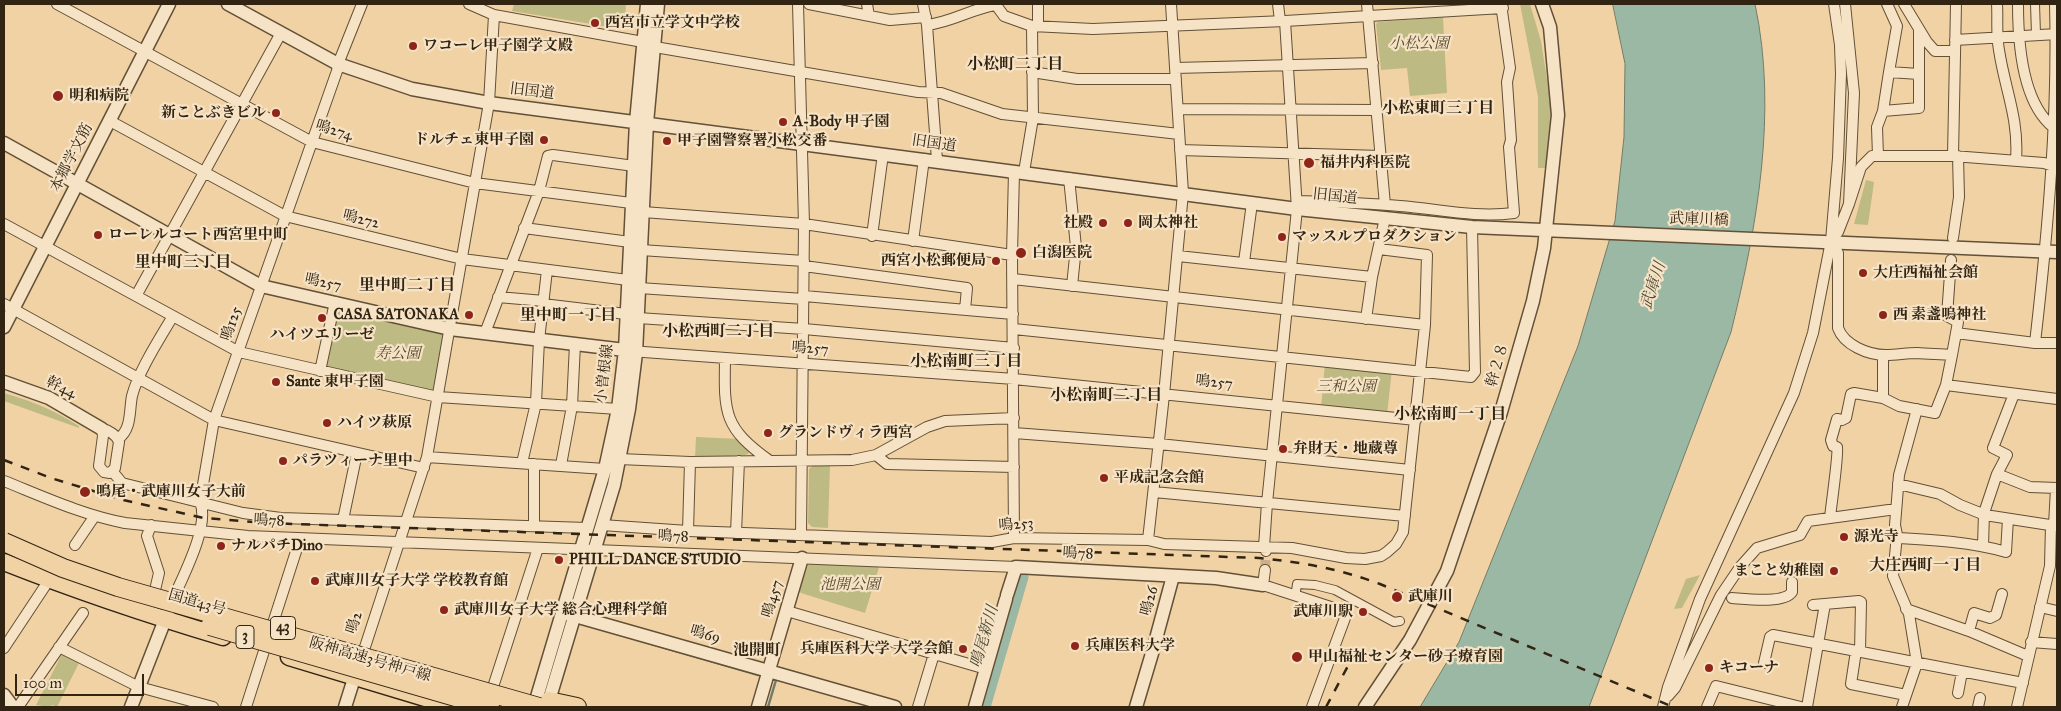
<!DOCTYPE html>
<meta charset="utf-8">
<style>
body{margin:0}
#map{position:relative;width:2061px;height:711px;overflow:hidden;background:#f1d2a5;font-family:"IM FELL Great Primer",serif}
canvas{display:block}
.frame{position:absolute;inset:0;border:5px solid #322412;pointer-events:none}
.scale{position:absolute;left:15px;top:674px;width:129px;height:22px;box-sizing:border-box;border:2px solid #322412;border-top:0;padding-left:6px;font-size:15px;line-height:18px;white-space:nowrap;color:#322412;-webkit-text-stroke:4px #f6e2c4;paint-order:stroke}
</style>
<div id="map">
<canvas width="2061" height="711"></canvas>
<div class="frame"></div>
<div class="scale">100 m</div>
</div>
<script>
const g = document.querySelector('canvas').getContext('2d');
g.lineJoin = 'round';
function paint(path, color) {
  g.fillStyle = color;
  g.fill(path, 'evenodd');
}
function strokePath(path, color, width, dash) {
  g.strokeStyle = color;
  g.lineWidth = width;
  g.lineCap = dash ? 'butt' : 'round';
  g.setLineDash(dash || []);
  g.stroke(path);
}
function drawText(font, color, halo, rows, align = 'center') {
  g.font = font + ' "IM FELL Great Primer","Noto Serif JP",serif';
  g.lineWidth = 4.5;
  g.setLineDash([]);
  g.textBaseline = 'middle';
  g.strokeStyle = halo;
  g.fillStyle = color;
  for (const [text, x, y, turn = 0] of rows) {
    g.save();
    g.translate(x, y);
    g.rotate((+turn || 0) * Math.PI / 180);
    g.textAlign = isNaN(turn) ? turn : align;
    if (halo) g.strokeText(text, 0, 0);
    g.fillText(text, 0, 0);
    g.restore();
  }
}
paint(new Path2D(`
 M514,4H626L625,22L615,28L512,11Z
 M1520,4H1530L1541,41L1553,117L1547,168H1538V97Z
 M1443,17L1447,93L1410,96L1407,68L1381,70L1376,24L1378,22Z
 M1866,180L1874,182L1868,225L1854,224Z
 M341,310L442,333L444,337L434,391L431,392L328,368L325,364L337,311Z
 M1325,363L1392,369L1387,415L1321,408Z
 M4,393C34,402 52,409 79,426V428L4,401Z
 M696,437L739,439L750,450L748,454L745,455L695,458Z
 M814,465H830L828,528L812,527L808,523L809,469Z
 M821,561L880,564L865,613L801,593L799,591L808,565Z
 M1700,575L1682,608L1674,609L1686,579Z
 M62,654L79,663L57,707L52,705L50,707L36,705Z`), '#beba83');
const water = new Path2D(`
 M1613,4H1755C1778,112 1757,227 1731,332L1589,707H1420L1459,642L1526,475L1578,346L1615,221L1624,137L1625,64Z`);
paint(water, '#9bb8a4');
strokePath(water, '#717d6a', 1);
strokePath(new Path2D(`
 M638,640L762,676
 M768,707L776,680L770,679`), '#717d6a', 2.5);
strokePath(new Path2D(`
 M983,707L1021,577`), '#9bb8a4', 15);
strokePath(new Path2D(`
 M1265,570L1266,551`), '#cbaf88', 10, [10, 5]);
const pedestrian = new Path2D(`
 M2035,4L2036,34
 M1296,591L1297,584L1315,585L1335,590L1394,622L1400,621`);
const minor = new Path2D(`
 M57,4L312,142L475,183L631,203
 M469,4L494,15L643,42
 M798,4L804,224L801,535
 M809,4L890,20L926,17
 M867,4L869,16
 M923,4L927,25L937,160
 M1038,4V25
 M1278,4L1280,21
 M1367,4L1385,205
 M1845,4L1854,93L1849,204
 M1887,4L1897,26L1889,72L1919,74
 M1904,4L1927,42L1935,51H1955
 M1956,4L1953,156L2044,163L2056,167
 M1997,4C1998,19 1996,35 1999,50C2005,90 2019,118 2016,160
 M2018,4C2018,41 2022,102 2053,127
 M927,25C953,22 973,8 996,5L1004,16L1032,26L1093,29L1285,21L1503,8
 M1955,40L2057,34
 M655,47L918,92L941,93L1002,114L1179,134
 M1175,68L1373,63
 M1032,72L1077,79H1176
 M1178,109L1377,110
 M1883,111L1919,108V29
 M110,121L285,216L462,259L628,280
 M1180,150L1381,156
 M1878,156L1877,127L1883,111L1889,72
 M1014,172L1012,255L1014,538
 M1024,172L1033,118L1032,26
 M1069,178L1076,247L1072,286
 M1297,201C1331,202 1366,203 1400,206C1439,209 1475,218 1514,213L1509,147L1511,140L1507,82L1510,68L1501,4
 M643,212L804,224L1012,255
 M4,224L239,352L438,397L618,409
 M524,228L630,242
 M872,236L883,154
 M1833,238L1838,232L1849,204L1861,167L1872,156H1953
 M1953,238L1959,197L1958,156
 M913,241L924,159
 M1831,241L1838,253V328C1844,345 1868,355 1886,355C1896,355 1907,353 1917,353C1929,354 1941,354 1952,355L1958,322L1947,316L1951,260
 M641,250L804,261
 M1178,256L1372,277
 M1244,262L1252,203
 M804,266L967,288L965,310
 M1013,279L1425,325
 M639,288L804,299
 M136,296L281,33
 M804,296L1013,314
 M498,297L544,301
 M4,304L214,420L424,468
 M543,304L626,314
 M638,318L804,329L1014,348
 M1366,319L1372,277L1385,218
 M1014,329L1471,377L1475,372L1472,227
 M485,333L539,191L548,156L553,155L634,166
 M1956,333L2035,343C2048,230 2058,117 2055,4
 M2035,343H2057
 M630,351L1014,379L1416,420
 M1883,355V398
 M725,360C724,414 724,428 770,461
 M320,371L335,302
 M1946,385L2057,399
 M2014,394L1993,448L2007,455L1997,474L2030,487L2057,488
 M102,429C108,430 117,435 119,442L115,468L110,473L104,472L99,466L103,436Z
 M1014,433L1159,444L1410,470
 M118,439C132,429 129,411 132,396C138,372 160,338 173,316
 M876,455L887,464L1014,467
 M427,457L605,469
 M619,459L690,462L852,460L876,455L927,427L945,421L1014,418
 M522,463L536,403L539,340L547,270
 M561,465L572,406L575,344
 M113,472L122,483L243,513L281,518L587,528
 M4,481C44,497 83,515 125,523L248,536L1016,567
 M1898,484L1940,494L1960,505L1985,515L2056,526
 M1154,492L1405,516
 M1830,518C1831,506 1839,453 1837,447L1833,446L1831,440L1837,419L1842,420L1846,418L1851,394L1854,393L1883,398L1899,406L1935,413L1946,385L1952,355
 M343,520L357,453
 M151,525L147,536L159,573L155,590
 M602,525L688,531L992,542L1014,538L1148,540L1164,544L1292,548L1346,558L1365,559L1381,556L1387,552L1396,544L1403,532L1425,325L1427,255L1379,249
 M2054,525L2056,488
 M534,526V464
 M688,531L690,462
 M736,533L739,461
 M1897,538C1933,540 1971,542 2006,552L2008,519
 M1148,540L1164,395L1183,193L1171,4
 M75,545L94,517
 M1983,546L1984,513L1997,474
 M1266,551L1264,547L1267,503L1297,209L1285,21
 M1265,570L1263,585L1340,610L1344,613L1345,618L1312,707
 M174,597C184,574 210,525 200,502L214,420L337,71L338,64L362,4
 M1732,598C1746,599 1784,604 1792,592V582
 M1813,605L1859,601L1861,602L1860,652
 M2040,607L2057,611
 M1906,609L1969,631L2028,656
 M787,611L986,669
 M1969,631L1974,613L1990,618L1996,615L2002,594
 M2031,642L2057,644
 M59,647L139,687L213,707
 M4,648L49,580
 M364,650L427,457L489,103L494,15
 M1856,651L1851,684L1906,695
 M1764,663L1770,637L1773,635L2023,683
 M493,687L538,548
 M1958,693L1962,672
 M1668,696L1675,688L1721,595L1740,567L1757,548L1800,535L1808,521L1896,509
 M18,707L83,613
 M246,707L300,539
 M918,707L934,654
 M1663,707L1668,687L1700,599L1794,393L1813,333L1831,241L1838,158L1841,74L1840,45L1834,4
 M1707,707L1716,686L1801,707
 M1807,707L1825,604
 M1902,707L1917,663L1909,614L1893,576L1897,535L1895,525L1899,475L1917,409
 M1978,707L1980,698
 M2017,707L2050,566L2051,525`);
const tertiary = new Path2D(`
 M228,4L338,64L412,89L489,103L1297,209L1472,227L2057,252
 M4,143L261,286L450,329L625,350
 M4,327L169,4
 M4,382L49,398L102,429
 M1007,595L1016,567L1216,578L1263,585
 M568,614L895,707
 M1157,635L1173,576
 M4,695L13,707
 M131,707L168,612
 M345,707L357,669
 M534,707L605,469L618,409L625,350L636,122L647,4
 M547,707L614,485L629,409L636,353L647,123L658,4
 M758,707L802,558
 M975,707L1006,599
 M1136,707L1156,640
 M1365,707L1410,640L1447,571L1501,412L1533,301L1544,248L1558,115L1550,27L1542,4`);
const trunk = new Path2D(`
 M4,562C75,590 149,615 223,637
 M289,657L455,707`);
const motorway = new Path2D(`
 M549,701L577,707`);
strokePath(pedestrian, '#625037', 10);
strokePath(minor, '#625037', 12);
strokePath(tertiary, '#625037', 15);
strokePath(trunk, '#322412', 19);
strokePath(motorway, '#322412', 20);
strokePath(pedestrian, '#f6e2c4', 8);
strokePath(minor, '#f6e2c4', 10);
strokePath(tertiary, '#f6e2c4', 12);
strokePath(trunk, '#f1d2a5', 16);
strokePath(motorway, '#f1d2a5', 18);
strokePath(new Path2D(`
 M4,460L51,478L123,500L204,518L266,523L1259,558C1301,562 1340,569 1380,584L1673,707
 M1326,707L1357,649`), '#322412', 2.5, [9, 9]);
const motorwayBridge = new Path2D(`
 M4,542L63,568L118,587L539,707
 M210,626L490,707`);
strokePath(motorwayBridge, '#322412', 20, []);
strokePath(motorwayBridge, '#f1d2a5', 18);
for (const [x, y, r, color] of [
 [595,23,5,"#8f2418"],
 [413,46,5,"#8f2418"],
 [58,96,6,"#8f2418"],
 [276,113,5,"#8f2418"],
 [783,122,5,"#8f2418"],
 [544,140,5,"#8f2418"],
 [667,141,5,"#8f2418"],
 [1309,163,6,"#8f2418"],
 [1103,223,5,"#8f2418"],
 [1128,223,5,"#8f2418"],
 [98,235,5,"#8f2418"],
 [1282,237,5,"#8f2418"],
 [1021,253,6,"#8f2418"],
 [996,261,5,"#8f2418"],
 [1863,273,5,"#8f2418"],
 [469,315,5,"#8f2418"],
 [1883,315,5,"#8f2418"],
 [322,318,5,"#8f2418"],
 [276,382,5,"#8f2418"],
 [327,423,5,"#8f2418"],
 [768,433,5,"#8f2418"],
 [1283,449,5,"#8f2418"],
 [283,461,5,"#8f2418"],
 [1104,478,5,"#8f2418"],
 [85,492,6,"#8f2418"],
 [1844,537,5,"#8f2418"],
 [221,546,5,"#8f2418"],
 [559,560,5,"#8f2418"],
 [1834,571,5,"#8f2418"],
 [315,581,5,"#8f2418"],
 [1397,597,6,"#8f2418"],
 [444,610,5,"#8f2418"],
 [1363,612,5,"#8f2418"],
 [1075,646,5,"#8f2418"],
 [963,649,5,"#8f2418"],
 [1297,657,6,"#8f2418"],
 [1709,668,5,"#8f2418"]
]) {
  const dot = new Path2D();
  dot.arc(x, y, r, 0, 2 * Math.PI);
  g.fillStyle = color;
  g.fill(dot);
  strokePath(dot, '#f6e2c4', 2);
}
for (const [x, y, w] of [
 [283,628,25],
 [245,637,18]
]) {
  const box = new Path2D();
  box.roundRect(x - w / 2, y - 11.5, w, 23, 4);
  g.fillStyle = '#f6e2c4';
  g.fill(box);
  strokePath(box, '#322412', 1);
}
drawText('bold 14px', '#322412', null, [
 ["43",283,628],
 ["3",245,637]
]);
drawText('bold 15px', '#322412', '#f6e2c4', [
 ["西宮市立学文中学校",605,23],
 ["ワコーレ甲子園学文殿",423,46],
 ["明和病院",69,96],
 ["新ことぶきビル",266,113,"right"],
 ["A-Body 甲子園",793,122],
 ["ドルチェ東甲子園",534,140,"right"],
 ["甲子園警察署小松交番",677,141],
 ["福井内科医院",1320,163],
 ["社殿",1093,223,"right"],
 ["岡太神社",1138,223],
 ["ローレルコート西宮里中町",108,235],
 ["マッスルプロダクション",1292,237],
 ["白潟医院",1032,253],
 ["西宮小松郵便局",986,261,"right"],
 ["大庄西福祉会館",1873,273],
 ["CASA SATONAKA",459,315,"right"],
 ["西 素盞嗚神社",1893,315],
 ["ハイツエリーゼ",322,335,"center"],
 ["Sante 東甲子園",286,382],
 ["ハイツ萩原",337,423],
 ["グランドヴィラ西宮",778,433],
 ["弁財天・地蔵尊",1293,449],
 ["パラツィーナ里中",293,461],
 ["平成記念会館",1114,478],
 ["鳴尾・武庫川女子大前",96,492],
 ["源光寺",1854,537],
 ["ナルパチDino",231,546],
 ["PHILL DANCE STUDIO",569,560],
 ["まこと幼稚園",1824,571,"right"],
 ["武庫川女子大学 学校教育館",325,581],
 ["武庫川",1408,597],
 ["武庫川女子大学 総合心理科学館",454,610],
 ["武庫川駅",1353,612,"right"],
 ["兵庫医科大学",1085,646],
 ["兵庫医科大学 大学会館",953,649,"right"],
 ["甲山福祉センター砂子療育園",1308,657],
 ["キコーナ",1719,668]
], 'left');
drawText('italic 15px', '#554a2e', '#f6e2c4', [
 ["小松公園",1419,44],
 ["寿公園",398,354],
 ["三和公園",1346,387],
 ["池開公園",850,585]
]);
drawText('15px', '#322412', '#f6e2c4', [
 ["旧国道",532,92,7],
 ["鳴274",334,131,17],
 ["旧国道",934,144,8],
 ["本郷学文筋",72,158,-63],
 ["旧国道",1335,197,6],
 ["鳴272",361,220,14],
 ["武庫川橋",1699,220,2],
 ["鳴257",323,283,12],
 ["鳴125",232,324,-71],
 ["鳴257",810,349,4],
 ["幹２８",1498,365,-74],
 ["小曽根線",605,374,-83],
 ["鳴257",1214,383,6],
 ["幹44",61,388,26],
 ["鳴78",269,521,3],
 ["鳴253",1016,525,-4],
 ["鳴78",673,537,2],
 ["鳴78",1078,554,3],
 ["鳴457",773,599,-73],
 ["鳴26",1150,601,-74],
 ["国道43号",197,603,16],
 ["鳴2",355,623,-72],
 ["鳴69",705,635,16],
 ["阪神高速3号神戸線",370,660,16]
]);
drawText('bold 16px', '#322412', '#f6e2c4', [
 ["小松町二丁目",1015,65],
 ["小松東町三丁目",1438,109],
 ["里中町三丁目",183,263],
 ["里中町二丁目",407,286],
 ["里中町一丁目",568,316],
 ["小松西町二丁目",718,332],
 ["小松南町三丁目",966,362],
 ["小松南町二丁目",1106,396],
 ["小松南町一丁目",1450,415],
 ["大庄西町一丁目",1925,566],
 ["池開町",757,651]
]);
drawText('italic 16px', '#4c4936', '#f6e2c4', [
 ["武庫川",1654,286,-72],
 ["鳴尾新川",985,637,-74]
]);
</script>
